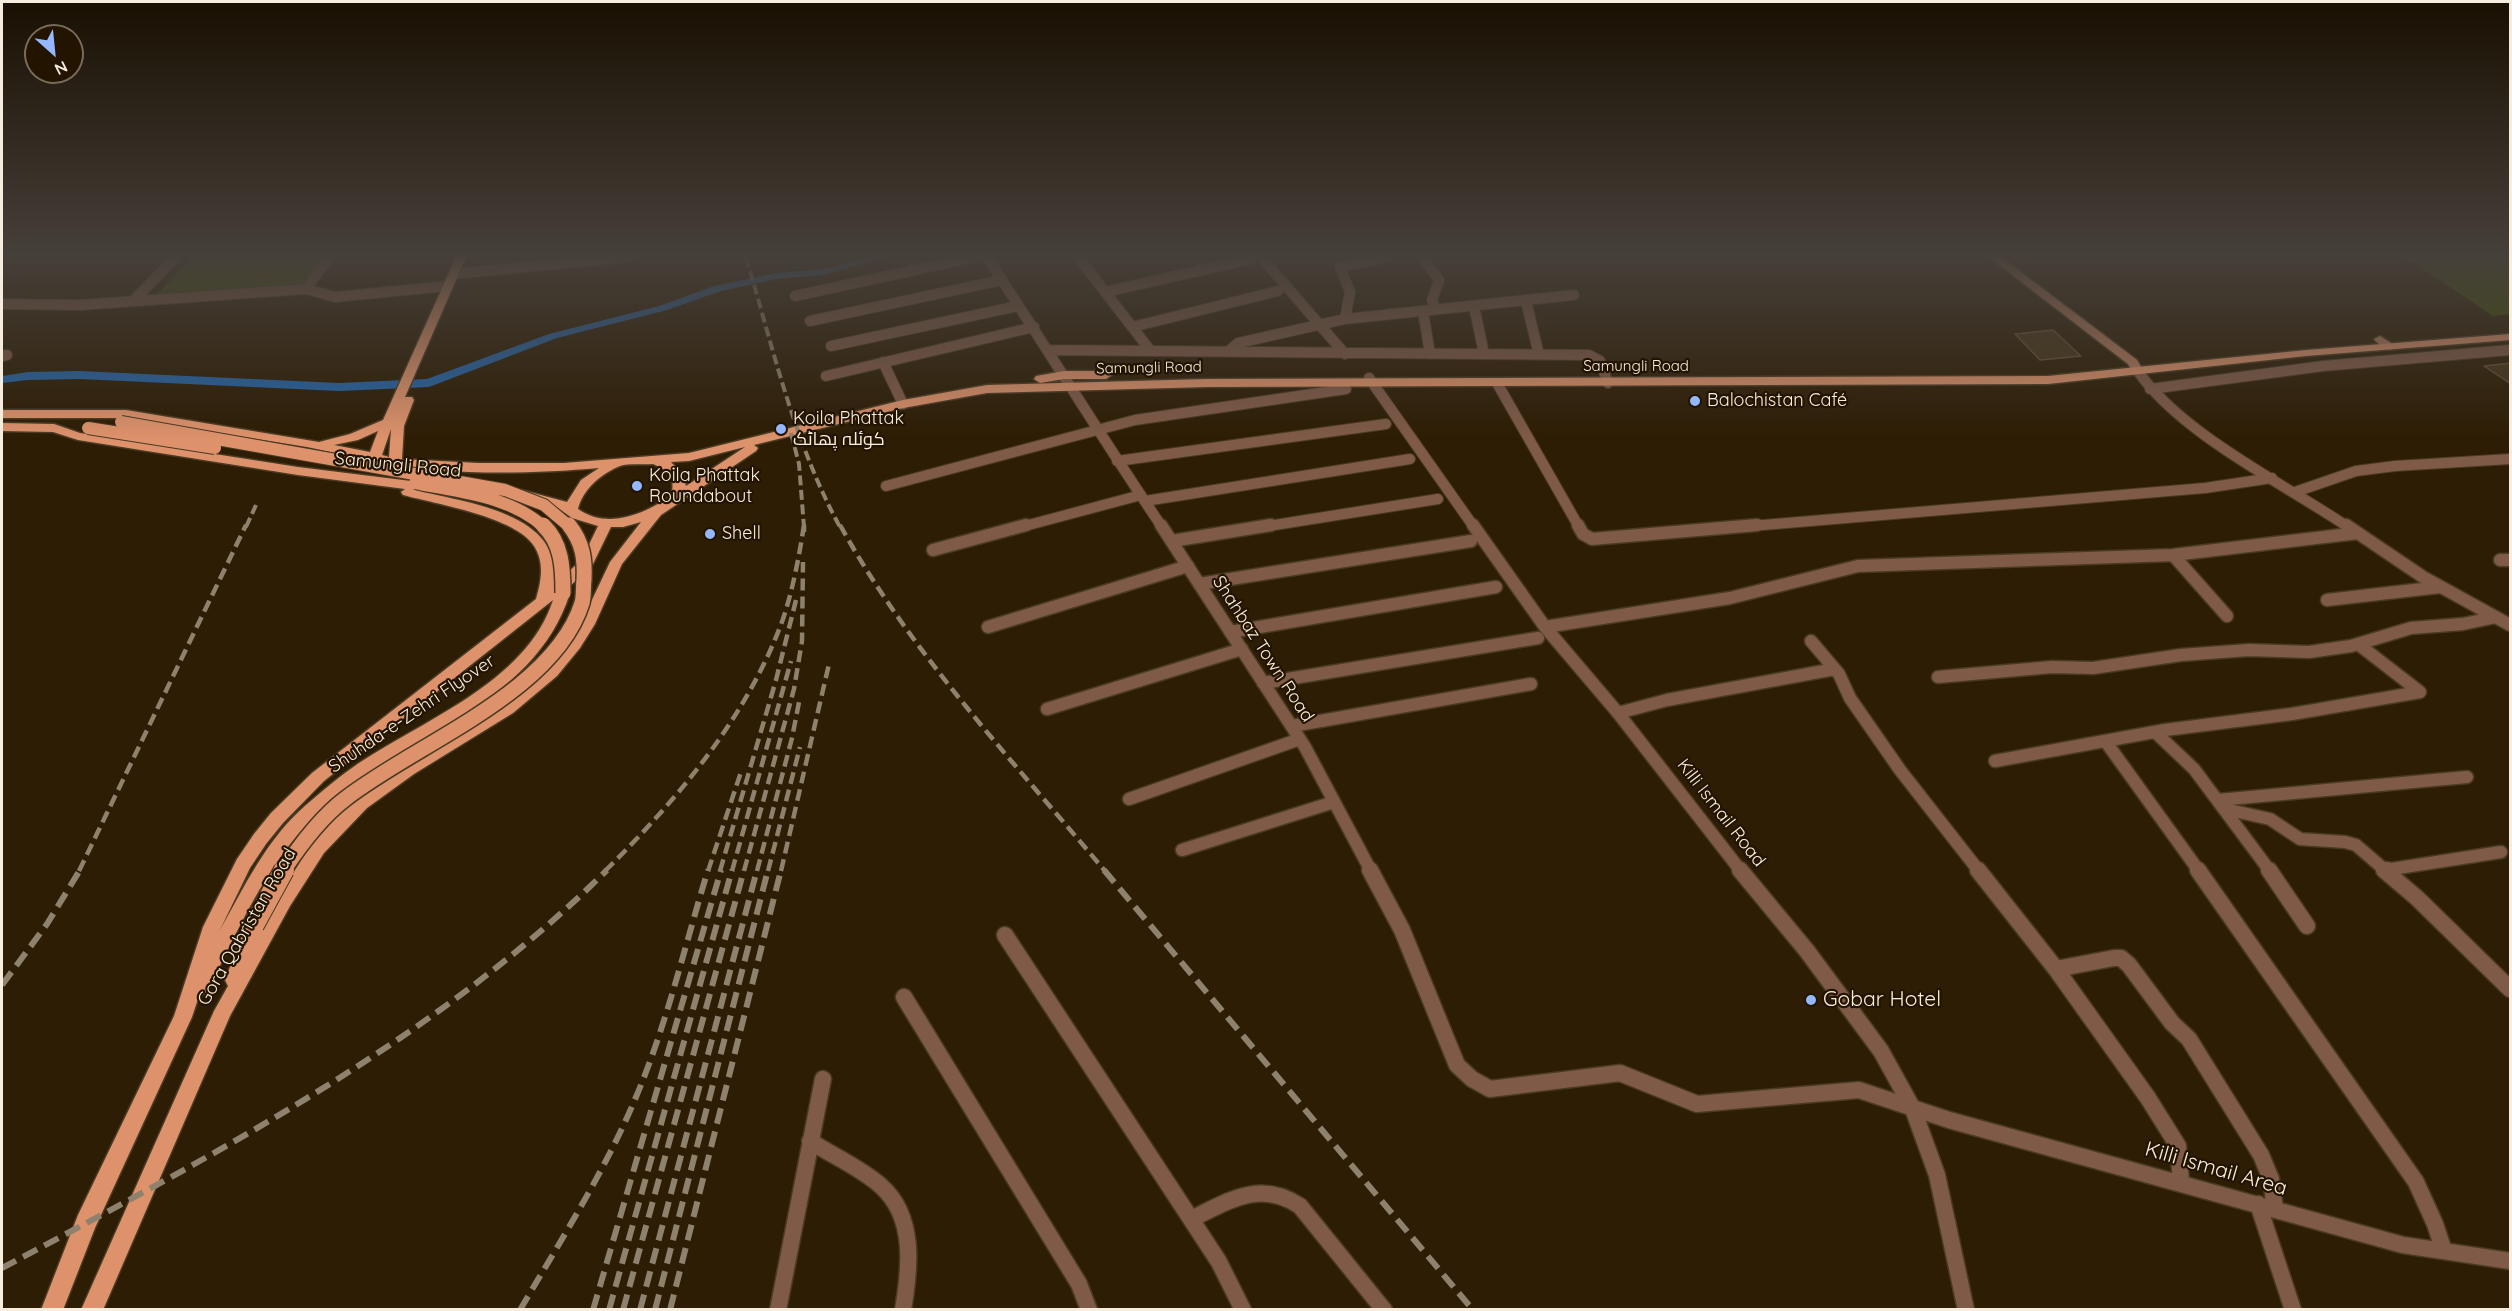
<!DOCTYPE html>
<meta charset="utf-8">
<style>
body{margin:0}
#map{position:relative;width:2512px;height:1311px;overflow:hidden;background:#2d1d04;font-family:Quicksand,sans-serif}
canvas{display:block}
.frame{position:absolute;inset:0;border:3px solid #f7edde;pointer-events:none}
.north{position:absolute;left:24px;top:24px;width:60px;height:60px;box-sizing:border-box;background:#231400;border:2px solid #786b59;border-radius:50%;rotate:153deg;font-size:16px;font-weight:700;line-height:24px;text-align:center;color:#f7edde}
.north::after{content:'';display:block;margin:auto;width:21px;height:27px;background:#94b7fd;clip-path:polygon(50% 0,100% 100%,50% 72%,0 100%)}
</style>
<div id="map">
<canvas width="2512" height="1311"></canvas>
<div class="frame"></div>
<div class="north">N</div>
</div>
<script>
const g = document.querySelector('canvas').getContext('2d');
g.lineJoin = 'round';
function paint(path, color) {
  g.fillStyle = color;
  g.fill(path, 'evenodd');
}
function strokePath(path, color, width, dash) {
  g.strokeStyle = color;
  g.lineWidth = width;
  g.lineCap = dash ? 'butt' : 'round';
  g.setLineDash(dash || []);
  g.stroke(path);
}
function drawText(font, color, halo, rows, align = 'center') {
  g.font = font + ' Quicksand,Cairo,sans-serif';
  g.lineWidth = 4.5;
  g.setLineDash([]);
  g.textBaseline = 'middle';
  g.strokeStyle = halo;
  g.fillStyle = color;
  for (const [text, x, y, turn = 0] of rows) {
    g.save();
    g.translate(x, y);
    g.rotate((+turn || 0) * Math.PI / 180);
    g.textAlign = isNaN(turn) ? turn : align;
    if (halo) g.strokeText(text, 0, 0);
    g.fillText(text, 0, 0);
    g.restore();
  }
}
paint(new Path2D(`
 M193,257H325L306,285L155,296Z
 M2405,257H2510V314L2493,316Z`), '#3e5006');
paint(new Path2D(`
 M869,257H886L823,275L776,279L721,291L667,310L557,338L429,387L339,391L80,379L28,380L2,383V376L28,372L80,371L339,383L427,379L549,334L659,306L714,286L776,273L823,269Z`), '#2363a6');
const building = new Path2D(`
 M2053,330L2081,356L2040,360L2015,334Z
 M2511,363V384L2484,366Z`);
paint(building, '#453317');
strokePath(building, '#635138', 1.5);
const minorFar2 = new Path2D(`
 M987,257C1046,347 1102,438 1162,527
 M1078,257L1150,350
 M1261,257L1345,354
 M1422,257L1439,280L1432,300L1436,309
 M454,274L628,257
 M306,289L329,257
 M1105,292L1251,259
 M795,296L975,257
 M133,301L176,257
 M1526,301L1539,355
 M2,304L80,305L306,289L335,297L448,286
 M1474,306L1484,354
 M1423,311L1430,354
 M1345,319L1350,292L1340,267L1386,257
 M810,321L1002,280
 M1132,327L1278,291
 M831,346L1018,306
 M1048,350L1589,355L1600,361L1608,383
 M1229,351L1238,343L1345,319L1574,295
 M2,356L7,355
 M883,362L903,404
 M2137,370C2181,434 2283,483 2348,527
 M826,376L1034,327
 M1369,378L1474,527
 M1497,383L1579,527
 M2150,389L2323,366L2510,350
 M1117,461L1386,424
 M886,486L1135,420L1346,389
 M2295,492L2356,471L2395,466L2510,459
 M1145,501L1410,459
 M1021,527L1141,495
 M1262,527L1438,499
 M1739,527L2205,488L2272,478`);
const minorFar1 = new Path2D(`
 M1161,525L1305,747L1371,871
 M1473,525L1545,627L1618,713L1741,871
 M1578,525L1583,534L1592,539L1757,525
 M2346,525L2423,577L2510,625
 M1172,541L1271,525
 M933,550L1026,525
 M2173,555L2227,616
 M2500,560H2510
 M1199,584L1471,541
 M2327,600L2440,587
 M988,627L1188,566
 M1545,627L1730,598L1858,566L2173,555L2358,533
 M1230,632L1496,587
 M1811,641L1839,674L1850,698L1900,770L1979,871
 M1938,677L2052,667L2093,668L2181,655L2249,650L2309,652L2351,646L2411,628L2463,624L2496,617
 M1263,683L1538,638
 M1047,709L1242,649
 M1618,713L1667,700L1835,669
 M1292,726L1531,684
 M2155,732L2194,769L2270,871
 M2106,742L2199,871
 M1995,761L2165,730L2292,714L2420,692L2358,644
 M1129,799L1300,739
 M2218,800L2467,777
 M2225,809L2270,819L2300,839L2345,842L2356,845L2386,871
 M1182,850L1334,802
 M2385,870L2501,852`);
const minor = new Path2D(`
 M1370,870L1402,930L1457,1065L1472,1079L1490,1089L1620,1073L1697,1104L1859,1090L1949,1120L2403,1245L2510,1261
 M1740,870L1807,951L1881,1051L1913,1109L1937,1175L1966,1310
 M1978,870L2056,969L2148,1098L2178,1146L2181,1182
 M2198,870L2416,1182L2435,1224L2444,1251
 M2269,870L2307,926
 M2384,870L2417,898L2510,989
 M2385,870H2387
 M1005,935L1219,1262L1243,1310
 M2056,969L2114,958H2121L2129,965L2172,1023L2189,1039L2261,1155L2271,1179L2275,1209
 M904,997L1079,1284L1089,1310
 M810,1141C833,1156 861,1168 881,1186C916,1217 910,1269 903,1310
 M2258,1204L2293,1310
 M1191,1219C1229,1201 1260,1179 1300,1206L1384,1310
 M778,1310L823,1079`);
const secondary = new Path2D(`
 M1989,257H2001L2137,360L2143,370L2141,373H2133L2128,364Z
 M2380,336L2394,345V349C2386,351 2379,345 2374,339Z`);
const primary = new Path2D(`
 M456,257H466L405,397H412L414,400L404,426L402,459L478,463H564L689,453L903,400L987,385L1207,379L2048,376L2306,350L2510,334V340L2306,356L2048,384L1207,387L987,393L903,408L754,445L758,448L756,451L661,515L622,564L595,624L580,648L557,676L513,713L414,774L367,808L324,853L290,906L230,1016L103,1310H81L214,1011L228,986L225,980L248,920L254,917L260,920L262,923L312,843L355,798L403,766L502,705L525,688L555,660L581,623L610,562L641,522L623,527H611L593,564L567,589L570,593C534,708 396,738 315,816C265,865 237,933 206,994L199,996L192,1017L95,1228L63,1310H41L78,1215L174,1016L203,927L237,859L254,834L271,813L312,773L536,599C541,582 545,563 534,546C516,517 436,504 403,495L401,492L405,489L298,475L78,440L53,432L2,431V423L54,424L80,433L298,467L435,484L437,487L435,490H415C465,503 566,512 554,586L582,559L598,526L572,518L554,505L517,497L515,494L522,490L567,502L581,480L599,468C531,474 446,476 380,462L379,470L374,471L368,467V460L307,447L126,418H2V410H126L319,442L350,434L383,420ZM391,429L389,457L382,455ZM378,431L370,452L334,445L358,440ZM745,447L686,486L683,475L671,462L689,461ZM653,464C669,471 676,479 671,496C644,514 608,530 578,509C583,489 601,474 620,466C629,463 644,465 653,464ZM553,600C526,684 419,721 352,768C336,779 320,793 306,805C267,838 243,889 219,932L250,868L266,844L283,823L324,781Z
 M1064,371H1106L1112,375L1106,379H1064L1040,383L1034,379L1036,376Z`);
strokePath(minorFar2, '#493a23', 12);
strokePath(minorFar1, '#493a23', 15);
strokePath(minor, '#493a23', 19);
strokePath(secondary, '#493a23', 3);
strokePath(primary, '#493a23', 3);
strokePath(minorFar2, '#7f5a47', 10);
strokePath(minorFar1, '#7f5a47', 12);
strokePath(minor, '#7f5a47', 16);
paint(secondary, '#b47a5c');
paint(primary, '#de926b');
strokePath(new Path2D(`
 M746,257C773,348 794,443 840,527
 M791,433L799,464L804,527
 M246,527L256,505
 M804,527V524`), '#8e816d', 4, [10, 4.5]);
strokePath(new Path2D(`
 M804,525V532
 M840,525C910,652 1013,761 1105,871
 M79,871L246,525
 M605,871C678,799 748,716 783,619C793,589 799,557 804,525
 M708,871L741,772
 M720,871L776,680L796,600
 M732,871L791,661
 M744,871L794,689L802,641L803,562
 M757,871L792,738L800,697
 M768,871L800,747
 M781,871L829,664`), '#8e816d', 4.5, [12, 6]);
strokePath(new Path2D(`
 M1104,870L1473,1310
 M2,985L47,924L80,870
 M2,1268C211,1157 438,1038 607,870
 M520,1310C561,1240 605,1171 636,1097C667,1024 685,945 708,870
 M593,1310L721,870
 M609,1310L732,870
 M623,1310L744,870
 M640,1310L757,870
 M655,1310L768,870
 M670,1310L781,870`), '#8e816d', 6, [16, 8]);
const primaryBridgeFar2 = new Path2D(`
 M121,422L505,490L544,505L570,527
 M88,428L215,448
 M415,483C459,492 510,496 544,527`);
const primaryBridgeFar1 = new Path2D(`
 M543,525C562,543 563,568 563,593
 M283,871C300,845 320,818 345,799C415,744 554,693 582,603C584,596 583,587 584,580C585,559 583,543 569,525`);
const primaryBridge = new Path2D(`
 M254,925L284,870`);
strokePath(primaryBridgeFar2, '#493a23', 14, []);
strokePath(primaryBridgeFar1, '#493a23', 18, []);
strokePath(primaryBridge, '#493a23', 22, []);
strokePath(primaryBridgeFar2, '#de926b', 12);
strokePath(primaryBridgeFar1, '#de926b', 15);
strokePath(primaryBridge, '#de926b', 20);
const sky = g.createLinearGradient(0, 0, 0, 440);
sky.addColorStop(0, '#191002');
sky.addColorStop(0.58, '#46403a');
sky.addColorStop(1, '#46403a00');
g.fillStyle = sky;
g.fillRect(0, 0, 2512, 440);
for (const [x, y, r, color] of [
 [1695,401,6,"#94b7fd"],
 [781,429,6,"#94b7fd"],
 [637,486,6,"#94b7fd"],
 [710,534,6,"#94b7fd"],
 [1811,1000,6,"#94b7fd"]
]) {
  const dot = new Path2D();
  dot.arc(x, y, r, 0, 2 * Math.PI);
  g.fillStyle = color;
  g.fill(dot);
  strokePath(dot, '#231400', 2);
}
drawText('15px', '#f7edde', '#231400', [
 ["Samungli Road",1636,366],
 ["Samungli Road",1149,368,-1]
]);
drawText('18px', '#f7edde', '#231400', [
 ["Balochistan Café",1707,401],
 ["Koila Phattak",793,419],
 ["کوئلہ پھاٹک",793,440],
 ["Koila Phattak",649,476],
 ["Roundabout",649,497],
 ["Shell",722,534]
], 'left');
drawText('18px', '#f7edde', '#231400', [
 ["Samungli Road",398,465,6],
 ["Shahbaz Town Road",1263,649,57],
 ["Shuhda-e-Zehri Flyover",412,714,-34],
 ["Killi Ismail Road",1721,813,52],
 ["Gora Qabristan Road",247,927,-60]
]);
drawText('21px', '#f7edde', '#231400', [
 ["Gobar Hotel",1823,1000]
], 'left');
drawText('21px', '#f7edde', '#231400', [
 ["Killi Ismail Area",2216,1169,16]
]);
</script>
